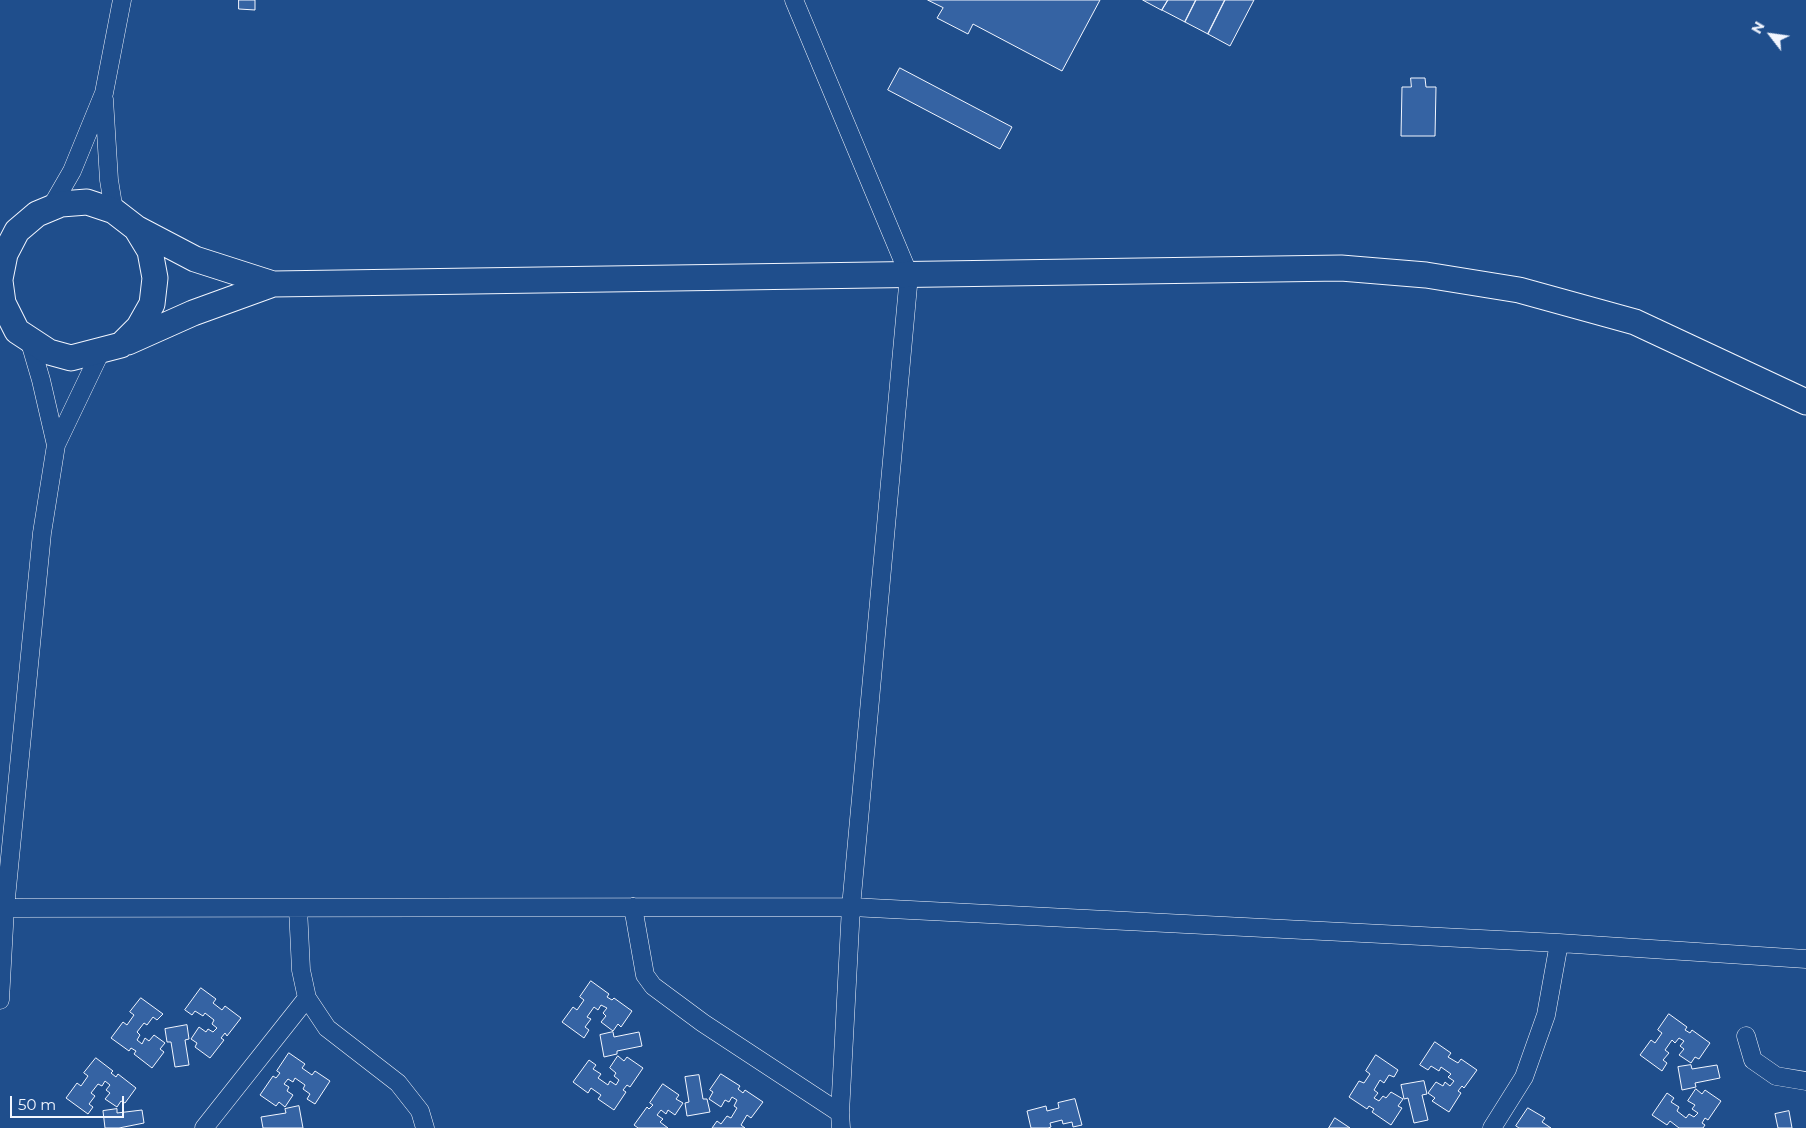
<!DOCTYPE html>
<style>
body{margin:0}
#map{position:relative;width:1806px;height:1128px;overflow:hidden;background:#1f4e8c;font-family:Montserrat,sans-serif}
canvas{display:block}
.north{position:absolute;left:1746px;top:10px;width:50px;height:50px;-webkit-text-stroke:4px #1f4e8c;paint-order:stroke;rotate:300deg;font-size:14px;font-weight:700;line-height:20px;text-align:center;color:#f2f6ff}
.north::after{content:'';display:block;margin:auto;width:18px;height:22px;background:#f2f6ff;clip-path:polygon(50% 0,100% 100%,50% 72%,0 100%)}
.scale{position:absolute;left:10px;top:1096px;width:114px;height:22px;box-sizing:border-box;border:2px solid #f2f6ff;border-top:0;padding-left:6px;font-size:15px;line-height:18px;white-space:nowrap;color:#f2f6ff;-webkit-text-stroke:4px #1f4e8c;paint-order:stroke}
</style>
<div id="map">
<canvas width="1806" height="1128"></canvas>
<div class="north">N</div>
<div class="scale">50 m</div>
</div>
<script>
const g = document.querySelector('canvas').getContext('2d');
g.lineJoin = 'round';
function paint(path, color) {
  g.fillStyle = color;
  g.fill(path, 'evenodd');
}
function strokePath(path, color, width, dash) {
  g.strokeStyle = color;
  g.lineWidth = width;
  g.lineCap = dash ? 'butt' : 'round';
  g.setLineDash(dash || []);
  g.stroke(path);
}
const building = new Path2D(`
 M239,0H255V10L239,9Z
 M928,0H1100L1062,71L973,24L968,34L937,18L943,8Z
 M1143,0H1168L1162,10Z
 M1168,0H1196L1185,22L1162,10Z
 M1196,0H1225L1208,34L1185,22Z
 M1225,0H1254L1230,46L1208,34Z
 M900,68L1012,127L1000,149L888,90Z
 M1411,78H1425L1426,87H1436L1435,136H1401L1402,87H1411Z
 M591,981L609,994L607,997L612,1000L614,998L632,1011L621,1027L618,1024L613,1031L601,1022L606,1016L603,1013L607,1008L601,1005L598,1010L594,1007L587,1017L591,1019L585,1027L589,1030L584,1038L562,1022L573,1007L577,1010L584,1000L580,997Z
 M201,988L216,999L213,1003L222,1010L225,1006L241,1018L227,1036L225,1033L221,1038L224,1040L210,1058L195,1047L197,1043L191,1039L199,1027L206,1032L208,1029L213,1032L217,1028L212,1024L214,1020L205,1013L203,1016L195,1011L192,1015L185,1010Z
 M141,998L163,1014L157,1020L153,1017L147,1025L144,1023L137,1032L140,1035L137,1040L142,1044L145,1038L149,1041L154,1035L165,1043L160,1049L164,1052L152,1068L134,1054L136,1051L131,1048L129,1051L111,1038L123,1022L127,1025L134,1015L130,1012Z
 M1669,1014L1687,1027L1685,1030L1690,1033L1692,1030L1710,1043L1699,1059L1695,1057L1691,1063L1679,1055L1684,1049L1680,1046L1684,1041L1679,1038L1675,1043L1672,1040L1665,1050L1669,1053L1663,1060L1667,1063L1662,1071L1640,1055L1651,1040L1655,1043L1662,1033L1658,1030Z
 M187,1025L189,1039L185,1040L189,1065L175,1067L171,1042H167L165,1029Z
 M613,1032L614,1037L639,1032L642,1046L617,1051V1054L604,1057L600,1035Z
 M1435,1042L1451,1053L1448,1057L1458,1063L1461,1059L1477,1070L1464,1088L1462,1086L1458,1091L1461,1093L1449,1112L1432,1101L1435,1098L1428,1093L1436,1082L1443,1086L1445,1082L1450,1086L1454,1081L1448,1077L1451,1074L1441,1067L1439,1071L1431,1066L1428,1070L1420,1065Z
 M289,1053L305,1064L302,1068L312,1075L315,1071L330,1081L315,1104L307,1099L310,1094L303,1089L305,1085L295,1078L293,1082L288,1079L284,1084L289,1087L287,1091L293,1095L285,1107L279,1102L276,1106L260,1095L273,1076L276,1078L280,1073L277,1071Z
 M1376,1055L1398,1070L1394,1077L1389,1075L1384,1083L1380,1080L1374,1090L1378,1093L1374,1098L1379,1101L1383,1096L1386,1098L1391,1092L1403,1099L1398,1106L1402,1108L1391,1125L1372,1112L1374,1109L1369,1106L1367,1109L1349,1097L1359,1081L1364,1083L1370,1074L1366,1071Z
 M618,1056L624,1061L627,1057L643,1068L630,1087L627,1085L623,1090L626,1092L614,1110L598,1099L601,1095L591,1088L588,1093L573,1082L589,1060L596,1065L593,1069L601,1074L598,1078L608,1085L610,1081L616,1085L619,1080L614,1076L616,1073L610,1068Z
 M96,1058L113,1071L111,1073L116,1077L118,1074L136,1088L125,1103L121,1101L117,1107L105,1099L110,1093L106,1090L110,1085L105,1081L102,1086L98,1084L91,1093L95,1096L89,1104L93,1107L88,1114L66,1098L77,1083L81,1086L88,1076L84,1073Z
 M1691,1065L1692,1069L1717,1065L1720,1078L1695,1083L1696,1087L1682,1090L1678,1067Z
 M721,1074L740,1086L738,1089L743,1093L745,1090L763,1102L751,1118L747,1115L741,1125L745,1128H712L717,1121L721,1124L727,1116L731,1118L737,1108L734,1106L737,1100L732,1097L729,1102L725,1100L721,1107L709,1099L713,1092L710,1090Z
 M699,1075L703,1099H707L710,1112L687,1116L685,1103L689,1102L685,1077Z
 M1424,1081L1427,1094L1422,1095L1428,1120L1414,1123L1408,1098L1404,1099L1401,1085Z
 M663,1084L679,1095L676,1099L683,1103L675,1115L668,1110L666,1114L661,1110L657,1115L663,1119L660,1122L668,1128H638L634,1125L647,1107L649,1109L653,1105L650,1103Z
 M1696,1089L1702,1094L1705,1090L1721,1101L1708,1120L1705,1118L1702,1123L1705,1125L1703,1128H1679L1670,1121L1667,1125L1652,1115L1667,1093L1674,1098L1671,1102L1679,1107L1677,1111L1686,1118L1689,1114L1694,1117L1698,1113L1692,1109L1695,1105L1688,1101Z
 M1075,1099L1082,1125L1073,1127L1072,1122L1063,1124L1062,1120L1050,1123L1051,1127L1048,1128H1031L1027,1111L1046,1106L1047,1111L1059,1108L1058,1103Z
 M299,1106L303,1128H263L261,1117L286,1113L285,1109Z
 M1528,1108L1545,1118L1542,1122L1551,1128H1519L1516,1126Z
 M117,1109V1113L142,1110L144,1123L119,1128H105L103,1111Z
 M1789,1111L1792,1128H1778L1775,1114Z
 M1335,1118L1350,1128H1329Z`);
paint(building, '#3563a3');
strokePath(building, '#f2f6ff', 1);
const minor = new Path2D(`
 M794,0L909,275L851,907L840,1113L841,1128
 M104,99L109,180L114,211
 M50,209L72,171L104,93L122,0
 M29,339L41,380L56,445
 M633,907L645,975L653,986L703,1023L840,1113
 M0,908L851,907L1559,943L1806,959
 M298,908L301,970L307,998L327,1028L398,1083L420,1111L425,1128
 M0,1000L5,908L42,533L56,445L101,351
 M1746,1036L1753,1060L1776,1076L1806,1081
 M204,1128L307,998
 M1492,1128L1524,1077L1546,1015L1559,943`);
const highway = new Path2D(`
 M136,228L195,259L273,284L1341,268L1426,275L1519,290L1635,322L1806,402
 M0,279L5,254L17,231L37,214L61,204L87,202L114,211L136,228L150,251L155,278L152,304L139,327L121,345L71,358L49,352L17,331L3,303L0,281
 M128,342L193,313L273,284`);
strokePath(minor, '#f2f6ff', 19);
strokePath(highway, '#f2f6ff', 27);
strokePath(minor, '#1f4e8c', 18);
strokePath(highway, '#1f4e8c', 25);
</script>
